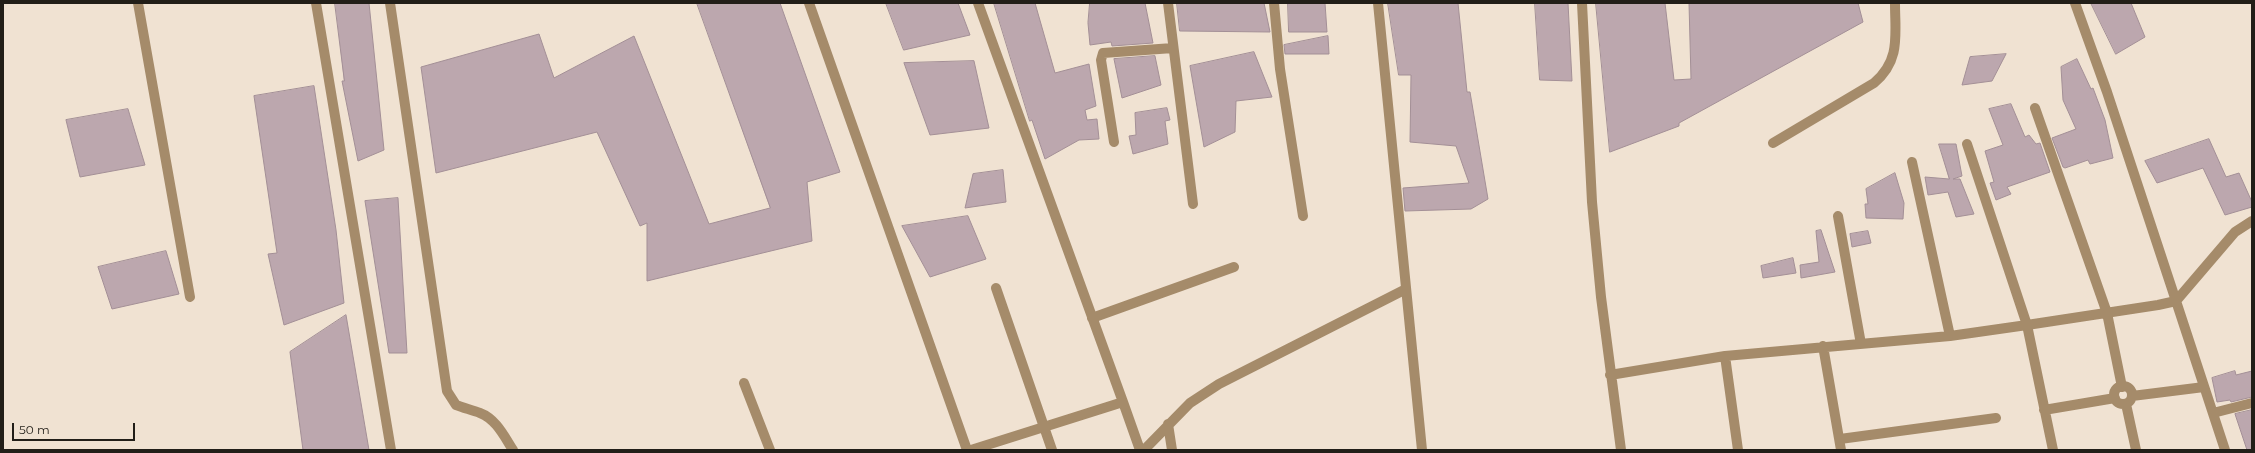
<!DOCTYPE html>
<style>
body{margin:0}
#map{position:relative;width:2255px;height:453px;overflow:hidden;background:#f0e2d2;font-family:Montserrat,sans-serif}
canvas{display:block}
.frame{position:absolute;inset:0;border:4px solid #221e18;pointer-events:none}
.scale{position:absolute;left:12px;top:423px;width:123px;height:18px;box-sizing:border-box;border:2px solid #221e18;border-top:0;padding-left:5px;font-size:12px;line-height:14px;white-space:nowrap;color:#221e18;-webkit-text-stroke:3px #f0e2d2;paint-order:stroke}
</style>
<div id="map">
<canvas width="2255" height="453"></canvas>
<div class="frame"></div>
<div class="scale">50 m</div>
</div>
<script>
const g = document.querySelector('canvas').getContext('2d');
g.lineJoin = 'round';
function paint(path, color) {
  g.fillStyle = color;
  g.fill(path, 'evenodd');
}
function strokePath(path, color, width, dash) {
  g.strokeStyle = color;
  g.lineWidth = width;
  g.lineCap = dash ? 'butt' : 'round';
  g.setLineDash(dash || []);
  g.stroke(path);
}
const building = new Path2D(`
 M335,3H369L384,150L358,161L342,81H344Z
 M697,3H780L840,172L807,182L812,241L647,281V223L640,226L597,132L436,173L421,67L539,34L554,78L634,36L709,224L770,208Z
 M886,3H958L970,35L904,50Z
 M994,3H1035L1055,73L1089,64L1096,106L1085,110L1087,120L1097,119L1099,139L1079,140L1045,159L1032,120L1030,121Z
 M1090,3H1145L1153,43L1112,46L1111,42L1090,45L1088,23Z
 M1177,3H1264L1270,32L1180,31Z
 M1288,3H1325L1327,32H1289Z
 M1388,3H1458L1467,92H1470L1488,199L1471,209L1405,211L1403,188L1469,183L1456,146L1410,142L1411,75H1399Z
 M1535,3H1568L1572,81L1540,80Z
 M1596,3H1665L1674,80L1691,79L1689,3H1858L1863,22L1679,123V126L1610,152Z
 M2091,3H2131L2145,37L2116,54Z
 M1328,36L1329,54H1285L1284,45Z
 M1254,52L1272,97L1236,101L1235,132L1204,147L1190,66Z
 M2006,54L1992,81L1962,85L1970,57Z
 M1155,56L1161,85L1122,98L1114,59Z
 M2077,59L2091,89L2093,88L2105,120L2113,158L2090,164L2088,160L2065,168L2063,167L2052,138L2076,129L2063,100L2061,67Z
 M974,61L989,128L930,135L904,63Z
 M314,86L336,230L344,303L284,325L268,254L277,253L254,96Z
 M2011,104L2025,137L2029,135L2036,144L2040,143L2050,172L2007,187L2011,194L1996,200L1990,183L1994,182L1985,151L2003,145L1989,109Z
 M1167,108L1170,120L1165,121L1168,144L1133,154L1129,136L1136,135L1135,113Z
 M128,109L145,165L80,177L66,120Z
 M2209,139L2226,177L2239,173L2252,202V207L2225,215L2203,168L2157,183L2145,161Z
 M1939,144H1956L1962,176L1953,179H1960L1974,214L1956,217L1948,192L1928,195L1925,177L1949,179Z
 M1003,170L1006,202L965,208L973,174Z
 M1895,173L1904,203L1903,219L1866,218L1865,204H1868L1866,189Z
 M398,198L407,353H389L365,201Z
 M968,216L986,259L930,277L902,226Z
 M1821,230L1835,272L1801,278L1800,265L1819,262L1816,231Z
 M1868,231L1871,243L1852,247L1850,234Z
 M166,251L179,294L112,309L98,267Z
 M1793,258L1796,273L1763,278L1761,266Z
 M346,315L369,450H303L290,352Z
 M2235,371L2236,375L2252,371V397L2231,402L2230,400L2217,402L2212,378Z
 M2252,410V450H2247L2235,414Z`);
paint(building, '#bca7ae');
strokePath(building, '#a38f96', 1);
strokePath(new Path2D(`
 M138,3L190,297
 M316,3L391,450
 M390,3L447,391L456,405C464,408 472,410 480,413C496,419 504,436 513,450
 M809,3L967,450
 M1168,3L1193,204
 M1274,3L1280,69L1303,216
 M1378,3L1422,450
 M1582,3L1592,202L1601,297L1621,450
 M2035,108L2107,313L2122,387
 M1114,142L1101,60L1103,53L1173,48
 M1773,143L1874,83C1901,60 1895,35 1895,3
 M1967,144L2027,325L2158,305L2176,301L2107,92L2075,3
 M1912,162L1950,336
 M1838,216L1861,344
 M996,288L1052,450
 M1092,318L1234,267
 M1823,346L1841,450
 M1725,356L1738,450
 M1610,375L1725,356L1950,336L2027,325L2053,450
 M744,383L770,450
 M2114 395a9 9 0 1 1 18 0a9 9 0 1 1-18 0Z
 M2132,396L2204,387
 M1123,402L1140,450
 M2126,404L2136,450
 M2044,410L2115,398
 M2213,413L2252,403
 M1168,424L1172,450
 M1840,439L1996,418
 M971,450L1123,402L978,3
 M1144,450L1190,403L1219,384L1406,289
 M2225,450L2176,301L2235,232L2252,221`), '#a58b6a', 10);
</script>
